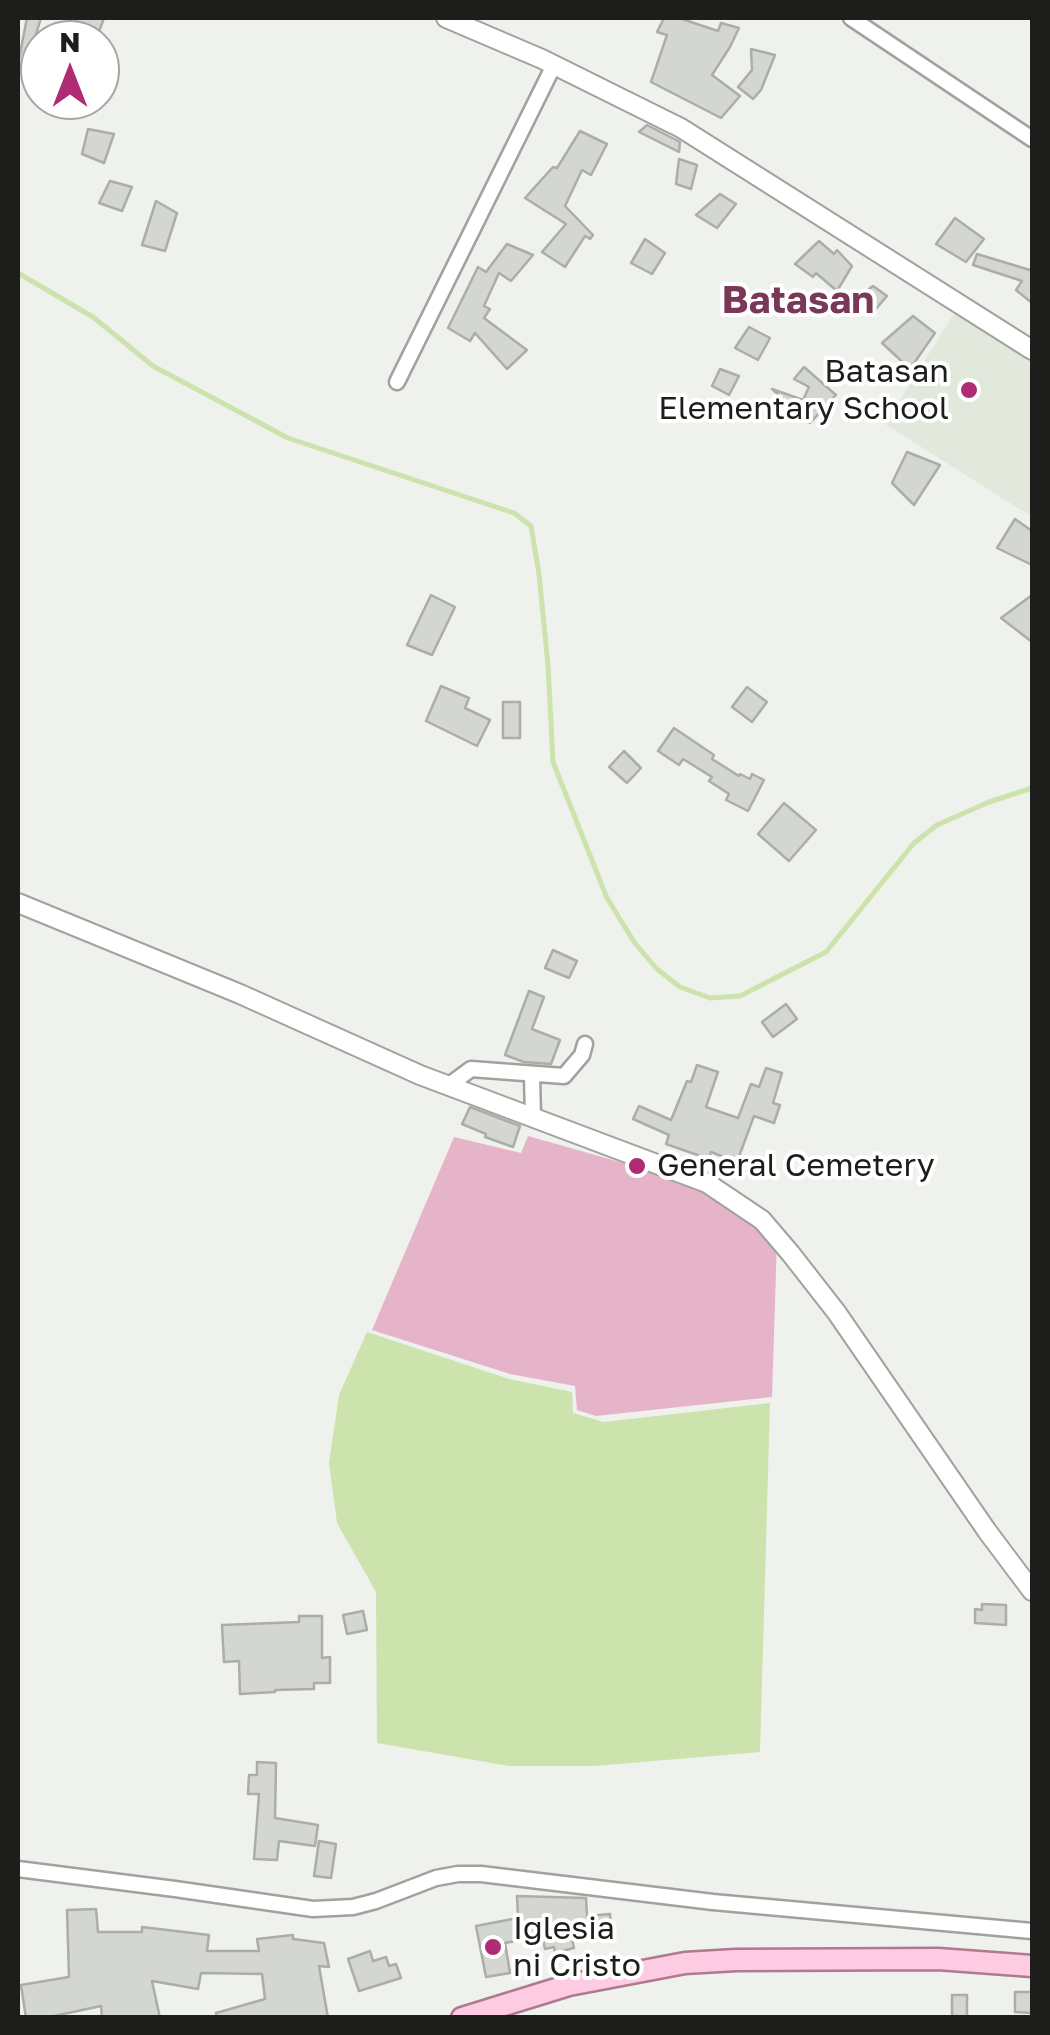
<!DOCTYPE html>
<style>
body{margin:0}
#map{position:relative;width:1050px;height:2035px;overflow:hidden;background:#eff1ed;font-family:"Golos Text",sans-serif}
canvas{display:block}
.frame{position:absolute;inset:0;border:20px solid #1d1d1c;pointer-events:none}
.north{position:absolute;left:20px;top:20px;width:100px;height:100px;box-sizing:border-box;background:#fff;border:2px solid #a5a5a4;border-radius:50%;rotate:0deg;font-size:28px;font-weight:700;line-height:40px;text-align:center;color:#1d1d1c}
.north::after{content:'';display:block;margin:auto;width:35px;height:45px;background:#af2b73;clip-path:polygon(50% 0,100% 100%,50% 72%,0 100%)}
</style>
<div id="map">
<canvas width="1050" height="2035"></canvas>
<div class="frame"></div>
<div class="north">N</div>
</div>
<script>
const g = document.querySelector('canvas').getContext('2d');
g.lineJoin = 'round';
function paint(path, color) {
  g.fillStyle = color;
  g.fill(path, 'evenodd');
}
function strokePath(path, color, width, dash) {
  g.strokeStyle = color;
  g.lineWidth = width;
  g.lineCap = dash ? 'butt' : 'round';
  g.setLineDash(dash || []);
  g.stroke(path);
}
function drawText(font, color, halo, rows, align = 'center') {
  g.font = font + ' "Golos Text",sans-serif';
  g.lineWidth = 8;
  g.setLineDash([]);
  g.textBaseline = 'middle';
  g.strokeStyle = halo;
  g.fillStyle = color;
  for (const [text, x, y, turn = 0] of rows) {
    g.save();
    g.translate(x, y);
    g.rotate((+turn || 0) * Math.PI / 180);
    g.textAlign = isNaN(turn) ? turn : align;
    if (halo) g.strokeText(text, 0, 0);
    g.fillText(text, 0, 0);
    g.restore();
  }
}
paint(new Path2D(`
 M958,307L1032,356V517L885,424Z`), '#e2e8dc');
paint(new Path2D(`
 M528,1136L673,1177L712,1193L777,1239L772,1397L596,1416L577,1410L575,1386L510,1374L372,1330L454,1137L521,1153Z`), '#e6b4c8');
paint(new Path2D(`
 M367,1332L509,1379L572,1392L573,1413L604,1422L770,1403L760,1752L595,1766H509L377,1743L376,1592L337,1523L329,1463L339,1395Z`), '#cce3ad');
strokePath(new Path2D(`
 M18,273L93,317L153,366L288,438L514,513L531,526L539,574L548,665L553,762L607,898L634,942L657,969L680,987L710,998L740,996L826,952L914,843L937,825L989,802L1032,788`), '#cce3ad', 5);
const building = new Path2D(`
 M27,18H41L34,41L40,43L38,69L18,64Z
 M78,18H104L96,40H82L68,33Z
 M664,18H679L718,31L721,23L739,28L730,47L712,75L740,96L721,118L651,82L667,35L657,32Z
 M751,49L775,55L761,90L753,99L738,87L752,70Z
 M647,125L680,142L679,152L639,132Z
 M88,129L114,134L104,163L82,154Z
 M580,131L607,144L591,175L582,170L565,206L593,235L590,239L585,236L565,267L542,252L566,224L525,198L553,167L557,168Z
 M679,159L697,165L691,189L676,184Z
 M110,181L132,187L122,211L99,203Z
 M720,194L736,204L717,228L696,215Z
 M156,201L177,213L165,251L142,245Z
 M955,218L984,239L966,262L936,244Z
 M645,239L665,253L652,274L631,263Z
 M819,241L834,254L837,250L852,266L837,291L816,273L813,277L795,264Z
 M507,244L533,255L511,281L499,273L484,306L490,309L484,318L527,350L507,369L475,333L470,341L448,328L478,267L486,272Z
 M977,254L1030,270L1032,267V303L1016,290L1022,281L973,265Z
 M873,286L887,296L875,310L858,297Z
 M913,316L935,333L910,369L882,343Z
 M749,327L770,338L758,360L735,348Z
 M804,367L836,395L810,423L772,389L803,400L809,387L794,379Z
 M720,369L739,376L729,395L712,386Z
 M907,452L940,465L914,505L892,483Z
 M1015,519L1032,531V565L997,548Z
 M431,595L455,607L432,655L407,645Z
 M1032,595V642L1001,618Z
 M441,686L469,698L465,708L490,720L477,746L426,721Z
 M747,687L767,702L752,722L732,707Z
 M503,702H520V738H503Z
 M674,728L714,755L712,759L739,776L740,774L750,779L752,774L764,780L748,811L726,800L729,794L709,781L712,777L683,759L679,765L658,751Z
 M624,751L641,768L627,783L609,767Z
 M784,803L816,830L789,861L758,834Z
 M553,950L577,961L569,978L545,968Z
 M529,991L544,997L532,1029L560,1040L551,1064L524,1062L505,1055Z
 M786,1004L797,1019L773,1037L762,1022Z
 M697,1065L718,1072L706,1107L738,1118L751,1084L759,1087L766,1068L782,1073L773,1103L780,1105L774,1123L754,1116L737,1162L711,1152L709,1159L666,1144L669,1135L633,1119L639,1106L671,1120L687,1081L691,1082Z
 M470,1107L520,1126L513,1147L485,1137L486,1134L462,1124Z
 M982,1604L1006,1605V1625L975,1623V1609L982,1610Z
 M363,1611L367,1630L347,1634L343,1615Z
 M299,1616H322V1658L330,1657V1683H314V1689L275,1690V1692L240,1694L239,1661L224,1662L222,1625L299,1622Z
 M257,1762L276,1763L275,1818L318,1825L315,1846L279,1841L277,1860L254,1859L259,1794H248L249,1775H257Z
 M319,1841L336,1844L331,1878L314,1876Z
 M517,1896L586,1898L587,1916L610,1914L611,1931L571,1935L574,1948L555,1953L554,1947L545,1949L542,1936L505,1943L510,1973L486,1977L476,1926L518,1918Z
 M96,1909L98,1932H142V1927L209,1935L207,1951H259L257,1939L293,1935V1939L324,1943L329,1967L319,1966L328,2018H217L216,2013L265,1999L262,1974L201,1973L198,1989L152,1981L160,2018H102L101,2006L45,2018H26L21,1985L69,1977L67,1910Z
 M370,1951L373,1961L386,1957L389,1966L396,1964L401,1978L359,1991L348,1959Z
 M1015,1992H1032V2013L1015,2012Z
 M952,1995H967V2018H952Z`);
paint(building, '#d4d6d2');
strokePath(building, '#abada9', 2.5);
const minor = new Path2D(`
 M851,18L1032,139
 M397,382L554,65
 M532,1075L533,1119
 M448,1086L471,1069L564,1076L582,1055L585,1044
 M18,1869L175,1889L313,1909L353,1907L376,1901L436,1878L458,1874H481L713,1902L1032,1931`);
const tertiary = new Path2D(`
 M446,18L542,59L681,128L1032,350
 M18,903L240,994L420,1075L707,1183L762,1220L791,1254L837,1313L987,1531L1032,1591`);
const primary = new Path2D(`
 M462,2018L569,1985L685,1963L736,1960L938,1959L1032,1966`);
strokePath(minor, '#a1a29f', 19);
strokePath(tertiary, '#a1a29f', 22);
strokePath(primary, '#af7990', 25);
strokePath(minor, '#fff', 14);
strokePath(tertiary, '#fff', 18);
strokePath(primary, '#fecce2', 20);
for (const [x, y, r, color] of [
 [969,390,10,"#af2b73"],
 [637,1166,10,"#af2b73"],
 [493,1947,10,"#af2b73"]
]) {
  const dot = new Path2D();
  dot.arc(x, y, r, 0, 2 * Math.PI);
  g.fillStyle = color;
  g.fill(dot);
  strokePath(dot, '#fff', 4);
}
drawText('32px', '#1d1d1c', '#fff', [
 ["Batasan",949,372,"right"],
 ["Elementary School",949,409,"right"],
 ["General Cemetery",657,1166],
 ["Iglesia",513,1929],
 ["ni Cristo",513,1966]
], 'left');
drawText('bold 38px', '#7a3857', '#fff', [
 ["Batasan",798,301]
]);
</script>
